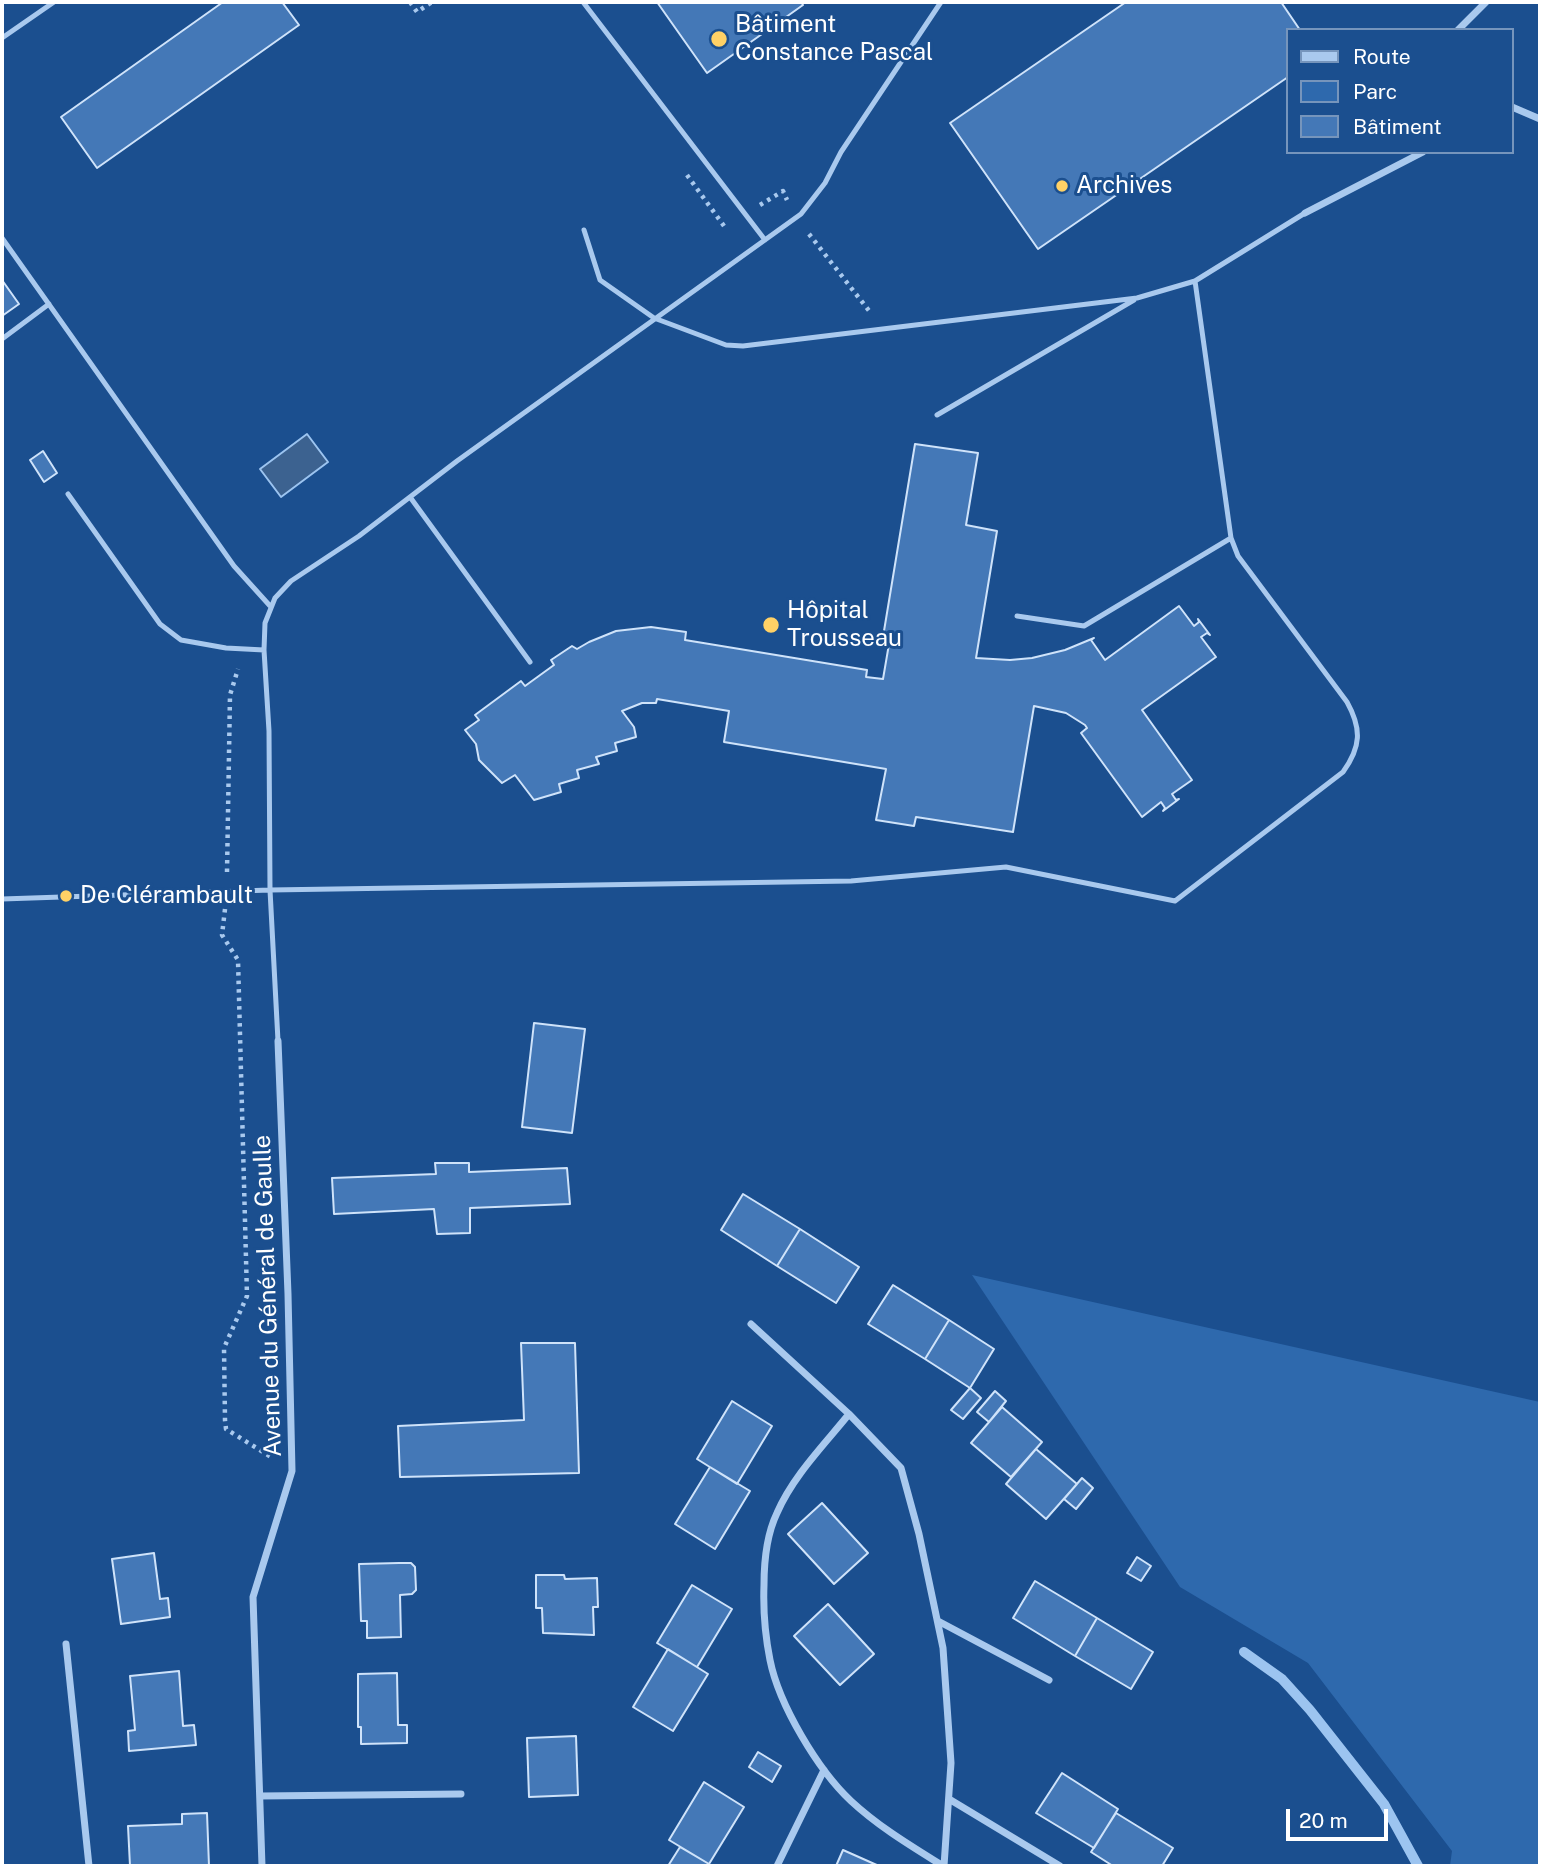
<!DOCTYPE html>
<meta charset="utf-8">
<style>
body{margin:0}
#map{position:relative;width:1542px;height:1868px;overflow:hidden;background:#1b4f8f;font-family:"Public Sans",sans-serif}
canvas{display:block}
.frame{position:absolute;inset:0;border:4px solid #fff;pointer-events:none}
.legend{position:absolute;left:1286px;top:28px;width:228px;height:126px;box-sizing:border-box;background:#1b4f8f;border:2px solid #7695bc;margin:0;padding:9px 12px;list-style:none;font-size:21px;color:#fff}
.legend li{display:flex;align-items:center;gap:14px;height:35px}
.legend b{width:35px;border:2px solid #7695bc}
.scale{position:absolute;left:1286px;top:1809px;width:102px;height:32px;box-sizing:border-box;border:4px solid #fff;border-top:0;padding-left:9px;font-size:21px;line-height:24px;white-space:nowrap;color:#fff;-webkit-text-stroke:5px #1b4f8f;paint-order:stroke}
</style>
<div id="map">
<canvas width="1542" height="1868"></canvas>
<div class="frame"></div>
<ul class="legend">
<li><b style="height:9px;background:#a9c9ee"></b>Route</li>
<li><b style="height:19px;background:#2e69ad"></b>Parc</li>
<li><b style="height:19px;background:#4478b7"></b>Bâtiment</li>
</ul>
<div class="scale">20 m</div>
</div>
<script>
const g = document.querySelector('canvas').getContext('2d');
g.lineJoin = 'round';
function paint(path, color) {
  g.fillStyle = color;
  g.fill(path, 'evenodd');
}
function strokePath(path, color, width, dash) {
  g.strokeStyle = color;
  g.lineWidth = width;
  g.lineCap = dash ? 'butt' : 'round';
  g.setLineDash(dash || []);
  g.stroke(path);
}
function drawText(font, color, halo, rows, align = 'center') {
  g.font = font + ' "Public Sans",sans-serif';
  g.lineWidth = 6;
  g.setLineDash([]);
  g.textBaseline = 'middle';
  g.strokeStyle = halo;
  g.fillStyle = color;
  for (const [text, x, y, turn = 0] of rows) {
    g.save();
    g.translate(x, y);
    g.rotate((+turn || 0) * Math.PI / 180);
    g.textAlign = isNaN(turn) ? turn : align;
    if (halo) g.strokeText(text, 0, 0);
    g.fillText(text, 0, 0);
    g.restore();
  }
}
paint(new Path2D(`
 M972,1275L1540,1402V1866H1450L1452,1851L1308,1663L1180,1587Z`), '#2e69ad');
const water = new Path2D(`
 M307,434L328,462L281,497L260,469Z`);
paint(water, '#3c6290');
strokePath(water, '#9cc4f0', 2);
strokePath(new Path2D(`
 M1244,1652L1282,1679L1310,1710L1384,1804L1418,1866`), '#9cc4f0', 10);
const building = new Path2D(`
 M223,2H282L299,25L97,168L61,117Z
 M657,2H801L803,5L707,73Z
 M1126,2H1281L1300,30H1288V77L1038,249L950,123Z
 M2,280L19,304L2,316Z
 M915,444L978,453L966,525L997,531L976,658L1010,660L1032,658L1065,650L1094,638L1091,640L1105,660L1179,606L1194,626L1199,622L1198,619L1210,635L1207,633L1201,637L1216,657L1142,710L1192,780L1172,794L1176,800L1179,799L1163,811L1165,808L1161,802L1142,817L1081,733L1087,728L1085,725L1066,713L1034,706L1013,832L916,817L914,826L876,820L886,769L724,742L729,711L657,699L656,703H642L622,711L634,727L636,737L615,743L617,751L596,757L599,764L577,770L579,778L559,784L561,792L534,800L515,775L502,783L479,760L476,744L465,730L479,720L475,715L521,681L525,686L554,665L551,660L572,646L577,649L589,642L616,631L651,627L686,632L685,640L867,670L866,677L883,679L889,644L882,643Z
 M43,451L57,473L44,482L30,460Z
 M534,1023L585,1029L572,1133L522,1127Z
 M435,1163H469V1172L567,1168L570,1204L470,1208V1233L437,1234L434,1209L334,1214L332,1178L436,1174Z
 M743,1194L800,1229L777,1266L721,1230Z
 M800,1229L859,1267L836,1303L777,1266Z
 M893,1285L949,1320L925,1359L868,1324Z
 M949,1320L994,1349L970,1388L925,1359Z
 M521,1343H575L579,1473L400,1477L398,1426L524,1420Z
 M970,1388L981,1398L963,1419L951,1410Z
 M995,1391L1006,1401L989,1422L977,1412Z
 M732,1401L772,1426L737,1484L697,1459Z
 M1002,1407L1042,1442L1011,1477L971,1443Z
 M1036,1449L1077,1484L1046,1519L1006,1484Z
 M710,1467L750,1491L715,1549L675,1524Z
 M1082,1478L1093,1488L1076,1509L1064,1499Z
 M822,1503L868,1553L834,1584L788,1534Z
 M154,1553L160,1599L168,1598L170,1617L121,1624L112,1559Z
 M1137,1557L1151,1566L1141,1581L1127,1573Z
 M399,1563H411L415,1567L416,1590L412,1594L400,1595L401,1637L367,1638V1621H361L359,1564Z
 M536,1575H564L565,1579L597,1578L598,1607H593L594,1635L543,1633L542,1608H536Z
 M1035,1581L1097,1618L1075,1656L1013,1618Z
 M692,1585L732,1609L697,1667L657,1643Z
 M828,1604L874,1654L840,1685L794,1636Z
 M1097,1618L1153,1652L1131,1689L1075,1656Z
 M668,1649L708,1674L673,1731L633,1707Z
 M179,1671L183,1726L194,1725L196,1745L129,1751L128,1731L135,1730L130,1676Z
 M397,1673L398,1725H407V1743L361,1744V1727H358V1674Z
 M576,1736L578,1795L529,1797L527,1738Z
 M758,1752L781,1766L772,1782L749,1767Z
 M1062,1773L1118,1809L1094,1848L1036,1813Z
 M704,1782L744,1807L709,1864L669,1840Z
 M207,1813L209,1866H130L128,1826L182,1824V1814Z
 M1116,1813L1173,1848L1162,1866H1113L1091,1852Z
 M680,1847L709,1864L712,1866H668Z
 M843,1850L879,1866H836Z`);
paint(building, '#4478b7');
strokePath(building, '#cfe3fa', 2);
strokePath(new Path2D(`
 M410,2L417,12L432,2
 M687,175L724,226L728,224
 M760,205L783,191L787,200
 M809,234L870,312
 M227,872L230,695L238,669
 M225,909L222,935L238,960L247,1296L224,1348L225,1420L226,1429L271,1457`), '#a9c9ee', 4.5, [3.5, 5]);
strokePath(new Path2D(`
 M583,2L765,240
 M2,38L54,2
 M584,230L600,280L654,318L726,345L743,346L1137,298L1195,281L1305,213
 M2,238L234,566L271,607
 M2,339L49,304
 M937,415L1134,300
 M68,494L160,624L181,640L226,648L264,650
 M410,497L530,662
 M1017,616L1084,626L1231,538
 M2,899L270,890L851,881L1006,867L1175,901L1343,772C1361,747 1362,729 1347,702L1238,556L1231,538L1195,281
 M278,1041L270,890L269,731L264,650L265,623L275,598L291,581L359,536L457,461L801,214L825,183L841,152L941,2`), '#a9c9ee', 5);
strokePath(new Path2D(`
 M1458,30L1486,2
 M1512,107L1540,119
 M1305,213L1423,152
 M751,1324L849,1414L901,1468L919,1534L943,1648L951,1763L944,1866
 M849,1414C824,1445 793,1476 777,1513C766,1536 764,1561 764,1585C763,1611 765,1635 770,1660C779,1705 818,1770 851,1801C879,1827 911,1846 943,1866
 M938,1621L1049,1680
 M66,1644L89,1866
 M260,1796L461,1794
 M949,1799L1060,1866
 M262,1866L253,1597L292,1471L288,1294L278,1041
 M777,1866L824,1770`), '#a9c9ee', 7);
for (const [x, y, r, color] of [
 [719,39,9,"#ffd166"],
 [1062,186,7,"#ffd166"],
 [771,625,9,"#ffd166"],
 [66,896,7,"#ffd166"]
]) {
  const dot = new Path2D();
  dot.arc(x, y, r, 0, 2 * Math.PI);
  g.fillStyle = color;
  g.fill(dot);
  strokePath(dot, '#1b4f8f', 2.5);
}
drawText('24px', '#fff', '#1b4f8f', [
 ["Bâtiment",735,25],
 ["Constance Pascal",735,53],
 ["Archives",1076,186],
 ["Hôpital",787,611],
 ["Trousseau",787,639],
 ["De Clérambault",80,896]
], 'left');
drawText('24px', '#fff', '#1b4f8f', [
 ["Avenue du Général de Gaulle",268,1296,-92]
]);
</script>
